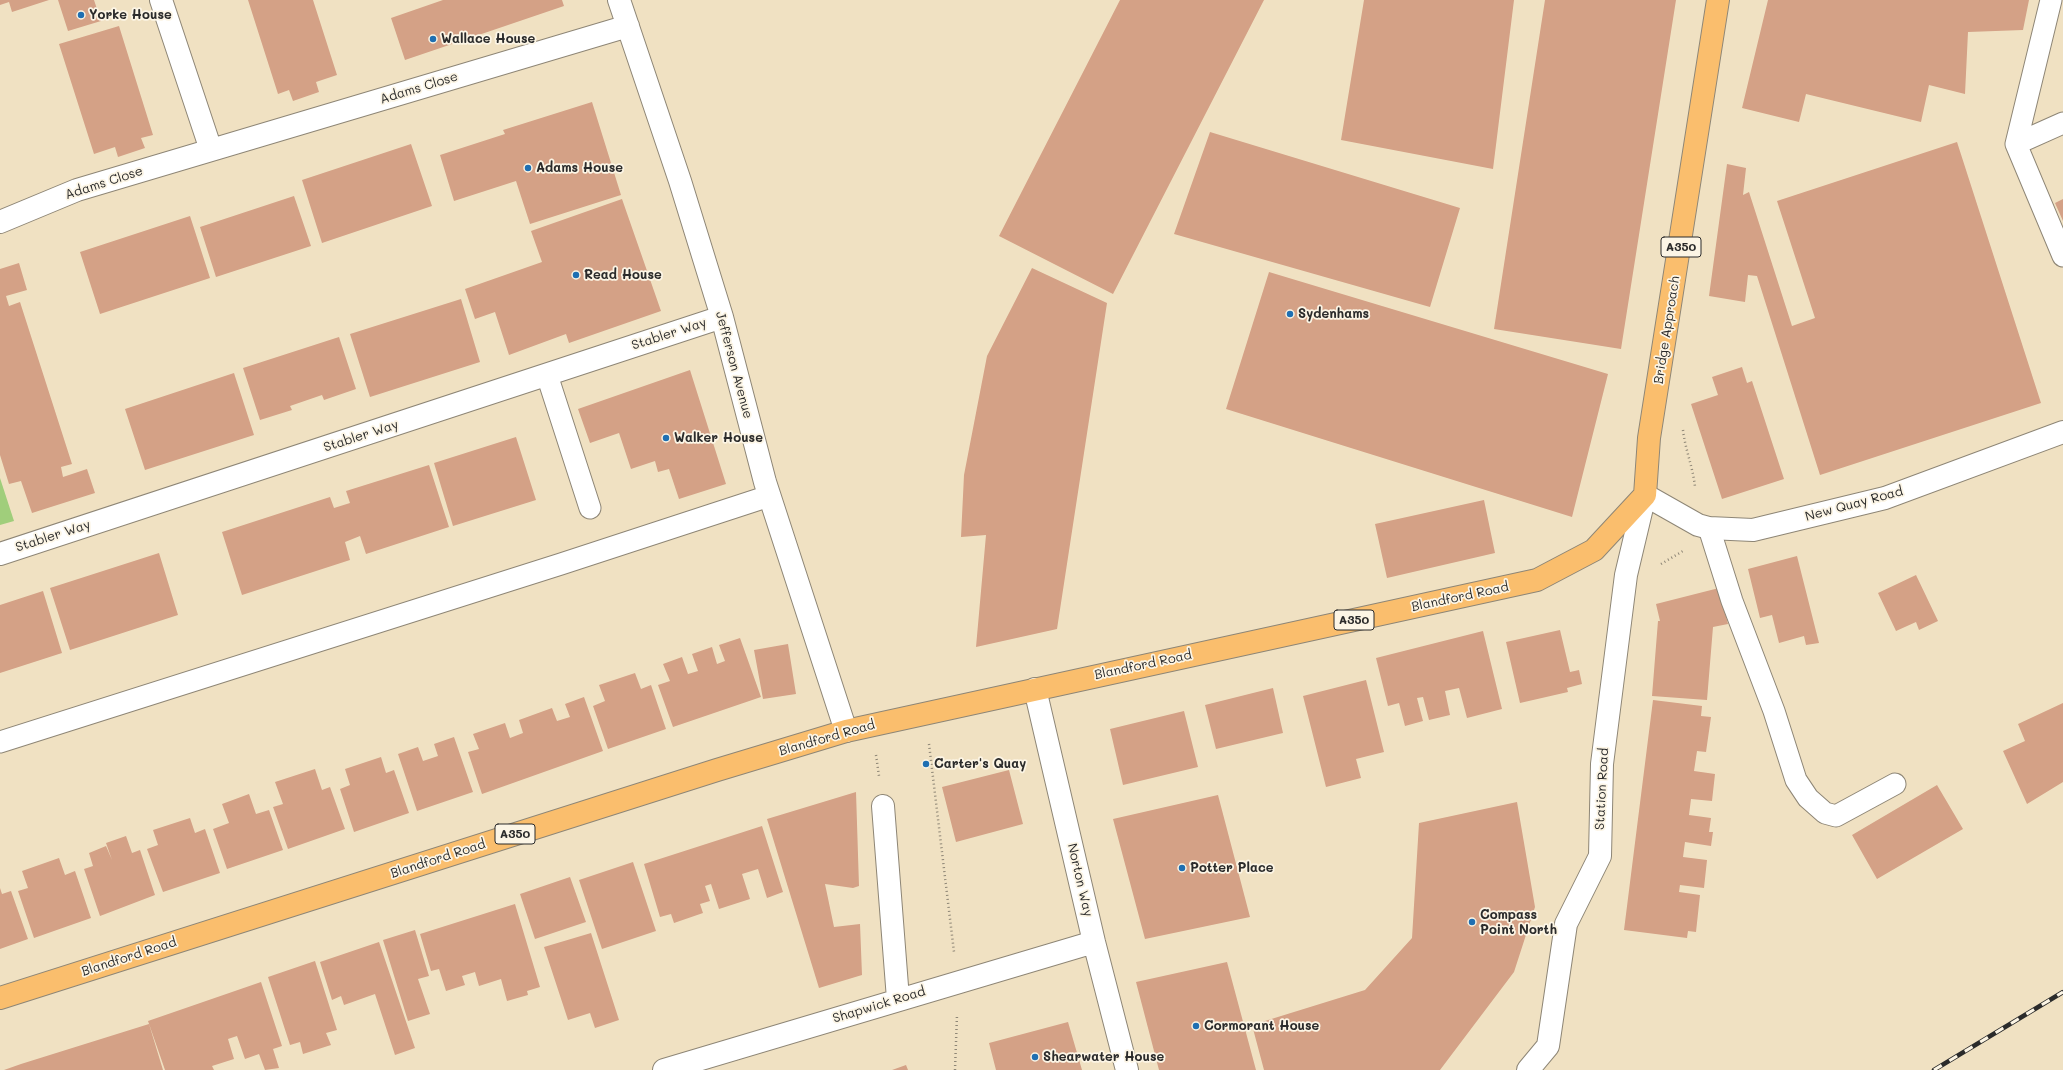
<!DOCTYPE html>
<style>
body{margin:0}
canvas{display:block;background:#f0e1c2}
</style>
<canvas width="2063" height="1070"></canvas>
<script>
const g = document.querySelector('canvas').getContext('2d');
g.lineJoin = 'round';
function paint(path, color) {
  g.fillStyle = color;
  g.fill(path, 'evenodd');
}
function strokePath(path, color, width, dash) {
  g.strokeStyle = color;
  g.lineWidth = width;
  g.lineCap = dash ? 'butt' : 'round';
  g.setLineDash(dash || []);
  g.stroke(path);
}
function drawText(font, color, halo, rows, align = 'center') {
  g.font = font + ' Mali,sans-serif';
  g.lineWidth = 3.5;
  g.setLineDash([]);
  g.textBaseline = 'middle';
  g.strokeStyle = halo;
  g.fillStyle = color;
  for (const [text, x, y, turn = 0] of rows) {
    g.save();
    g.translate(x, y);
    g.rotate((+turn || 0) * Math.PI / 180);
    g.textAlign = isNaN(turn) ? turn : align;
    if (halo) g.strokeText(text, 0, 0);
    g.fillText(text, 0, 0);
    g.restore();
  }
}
paint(new Path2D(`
 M0,478L14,521L0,525Z`), '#a0ce7b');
paint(new Path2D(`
 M0,0H49L12,12L9,2L0,5Z
 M58,0H94L101,21L68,31Z
 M248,0H313L337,75L316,82L319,92L293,101L289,90L278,94Z
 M443,0H562L564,6L405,60L391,18Z
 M1120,0H1264L1113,294L999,236Z
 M1364,0H1514L1493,169L1341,140Z
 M1545,0H1676L1621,349L1494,329Z
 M1768,0H2029L2023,30L1968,32L1965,94L1929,85L1921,122L1806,94L1799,122L1742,108Z
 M119,26L153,135L141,138L145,148L118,157L115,147L94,154L59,44Z
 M592,102L621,195L530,224L516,181L454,201L440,155L505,134L503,130Z
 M1210,132L1460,208L1430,307L1174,234Z
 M1957,142L2041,403L1820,475L1757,276L1748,275L1745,302L1709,296L1727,164L1746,168L1743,195L1749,192L1792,326L1815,318L1777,201Z
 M411,144L432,206L322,243L302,180Z
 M294,196L311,246L216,277L200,227Z
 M622,199L661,311L569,343L566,334L509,355L495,312L475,319L465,289L542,262L531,231Z
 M2063,199V221L2055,203Z
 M190,216L210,278L100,314L80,252Z
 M19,263L27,290L6,296L9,306L20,302L72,464L61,467L63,477L87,469L95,493L32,513L21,481L9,484L0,455V269Z
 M1032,268L1107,303L1057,629L976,647L986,535L961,537L964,475L987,356Z
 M1269,272L1608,374L1572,517L1226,409Z
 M461,299L480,362L370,397L350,334Z
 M339,337L356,389L324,400L322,395L290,406L292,410L260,420L243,368Z
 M1742,367L1747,383L1752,381L1784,479L1722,499L1691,404L1718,395L1712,377Z
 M690,370L726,484L679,499L669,469L658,472L655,461L631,469L619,433L590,443L578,409Z
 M234,373L254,435L145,470L125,409Z
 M516,437L536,500L453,526L434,463Z
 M429,465L449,527L366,554L360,536L345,542L350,560L242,595L222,532L330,497L334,508L350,503L346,491Z
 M1484,500L1495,553L1387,578L1375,524Z
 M159,553L178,615L70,650L50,588Z
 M1797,556L1819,643L1806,645L1804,636L1779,643L1772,615L1760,618L1748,569Z
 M1916,575L1938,621L1919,630L1916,622L1896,631L1878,593Z
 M1719,588L1728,624L1713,627L1707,700L1652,696L1658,621H1660L1656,604Z
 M43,591L62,653L0,673V605Z
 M1560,630L1570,672L1579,670L1582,684L1567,688L1568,692L1520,703L1506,642Z
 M1483,631L1502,709L1467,718L1459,688L1445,691L1450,715L1429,720L1423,697L1417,698L1423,721L1405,726L1399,703L1388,706L1376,658Z
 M740,638L761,697L673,727L658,685L670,681L663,664L682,657L688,674L698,671L692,654L712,647L717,664L725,661L719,645Z
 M788,644L796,694L763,699L754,650Z
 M635,673L641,689L651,685L666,729L608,749L593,706L605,701L599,685Z
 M1366,680L1384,752L1356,759L1361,778L1326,787L1303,696Z
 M1273,688L1283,733L1216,749L1205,705Z
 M584,697L603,751L482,794L468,752L479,749L473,734L505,723L510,738L523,733L519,720L552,708L557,721L570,717L565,704Z
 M1653,700L1702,706L1701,716L1711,717L1706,752L1697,751L1694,771L1715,774L1712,801L1691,799L1689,815L1711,818L1709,832H1713L1711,846L1685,842L1683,857L1707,860L1704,888L1680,885L1679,892L1700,895L1696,932L1688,931L1687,938L1624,930Z
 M2063,703V782L2027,804L2003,751L2025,741L2018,724Z
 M1184,711L1198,767L1123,785L1110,729Z
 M454,737L473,792L417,811L398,754L418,747L423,761L438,756L434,744Z
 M381,757L386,773L394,770L409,813L354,832L340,789L350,785L345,769Z
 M315,769L322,790L330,787L345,829L288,849L273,807L283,804L275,782Z
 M1009,770L1023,824L956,842L942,787Z
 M1937,785L1963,829L1877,879L1852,835Z
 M856,792L859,886L853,888L825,884L834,927L860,924L862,975L819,988L767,819Z
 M249,794L256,814L269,810L283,850L227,869L213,829L229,823L222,804Z
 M1218,795L1250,917L1145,939L1113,819Z
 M1517,802L1535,907L1514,972L1440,1070H1264L1252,1025L1365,990L1412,938L1419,823Z
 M190,818L195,833L205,829L220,873L163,892L147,849L158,845L153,830Z
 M762,826L783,892L767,898L758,869L742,874L750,899L719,909L711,884L705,886L710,901L700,904L703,913L674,923L671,914L660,917L644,864Z
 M126,836L132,853L140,850L155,895L100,916L84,869L93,866L89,853L106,846L112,860L106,843Z
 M59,858L65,875L75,871L91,918L34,938L18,891L28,888L22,871Z
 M633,862L656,931L602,949L579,880Z
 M570,877L586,922L535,939L520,894Z
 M0,888L2,894L11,891L28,939L0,949Z
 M515,904L540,987L527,991L528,995L507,1001L501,979L479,986L475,972L462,976L465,985L446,991L439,969L431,971L420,934Z
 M415,930L429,976L418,979L430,1014L408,1021L383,940Z
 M591,933L619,1020L595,1028L590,1013L568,1020L544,947Z
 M379,942L415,1048L395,1055L375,994L344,1005L341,996L332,1000L320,962Z
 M315,961L337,1030L326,1033L331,1045L303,1054L300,1042L290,1045L268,977Z
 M1227,962L1256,1070H1159L1136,982Z
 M261,982L282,1046L273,1049L279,1068L265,1070L259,1054L245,1059L237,1036L228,1039L234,1059L212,1066L214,1070H165L148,1021Z
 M1068,1022L1082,1070H996L989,1043Z
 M149,1024L163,1070H4L21,1064Z
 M906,1065L908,1070H892Z`), '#d4a186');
const service = new Path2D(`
 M2063,123L2016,144L2063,256
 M2016,144L2051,0
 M547,375L590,508
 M1709,528L1732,601L1774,711L1796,780L1808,798L1825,813L1836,816L1895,784
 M0,742L561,564L769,496`);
const minor = new Path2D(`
 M161,0L211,150
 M619,0L680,181L722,317L765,482L846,731
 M0,222L77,190L628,26
 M0,554L722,317
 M1035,689L1094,942L1127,1070
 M883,806L898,999
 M664,1070L1094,942
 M1528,1070L1548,1046L1566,924L1600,856L1602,764L1626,575L1645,495L1698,525L1709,528L1753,530L1885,498L2063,432`);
const trunk = new Path2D(`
 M0,998L717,770L846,731L1537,580L1594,550L1645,495L1649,438L1718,0`);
strokePath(service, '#8e8676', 23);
strokePath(minor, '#8e8676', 24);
strokePath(trunk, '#8e8676', 24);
strokePath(new Path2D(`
 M1683,430C1685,449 1693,467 1695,487
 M1661,564L1683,551
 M929,744L954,952
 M876,755L879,776
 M955,1070L957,1015`), '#8e8676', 2.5, [1, 3]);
strokePath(service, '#fff', 21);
strokePath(minor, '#fff', 22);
strokePath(trunk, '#fabe6d', 22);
const rail = new Path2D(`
 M1934,1070L2063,992`);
strokePath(rail, '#2b2b2b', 4.5);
strokePath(rail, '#fcf5e5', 3, [9]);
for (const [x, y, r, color] of [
 [81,15,4,"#1f6fb2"],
 [433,39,4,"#1f6fb2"],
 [528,168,4,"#1f6fb2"],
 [576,275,4,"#1f6fb2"],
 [1290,314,4,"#1f6fb2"],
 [666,438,4,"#1f6fb2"],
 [926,764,4,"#1f6fb2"],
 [1182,868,4,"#1f6fb2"],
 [1472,922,4,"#1f6fb2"],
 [1196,1026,4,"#1f6fb2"],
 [1035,1057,4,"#1f6fb2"]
]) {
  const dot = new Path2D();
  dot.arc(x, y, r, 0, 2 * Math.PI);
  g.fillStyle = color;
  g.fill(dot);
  strokePath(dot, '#fcf5e5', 1.5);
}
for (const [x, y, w] of [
 [1681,247,40],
 [1354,620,40],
 [515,834,40]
]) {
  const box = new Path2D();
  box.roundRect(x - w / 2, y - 10, w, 20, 3);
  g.fillStyle = '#fcf5e5';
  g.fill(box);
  strokePath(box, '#2b2b2b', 1);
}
drawText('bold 12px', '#2b2b2b', null, [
 ["A350",1681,247],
 ["A350",1354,620],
 ["A350",515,834]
]);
drawText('bold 13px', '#2b2b2b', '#fcf5e5', [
 ["Yorke House",89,15],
 ["Wallace House",441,39],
 ["Adams House",536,168],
 ["Read House",584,275],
 ["Sydenhams",1298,314],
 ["Walker House",674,438],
 ["Carter's Quay",934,764],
 ["Potter Place",1190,868],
 ["Compass",1480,915],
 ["Point North",1480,930],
 ["Cormorant House",1204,1026],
 ["Shearwater House",1043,1057]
], 'left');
drawText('13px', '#2b2b2b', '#fcf5e5', [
 ["Adams Close",419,88,-17],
 ["Adams Close",104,183,-18],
 ["Bridge Approach",1667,330,-81],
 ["Stabler Way",669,334,-18],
 ["Jefferson Avenue",734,365,75],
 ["Stabler Way",361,436,-18],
 ["New Quay Road",1854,504,-15],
 ["Stabler Way",53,536,-18],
 ["Blandford Road",1460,597,-12],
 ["Blandford Road",1143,665,-12],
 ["Blandford Road",827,738,-16],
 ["Station Road",1602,789,-87],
 ["Blandford Road",438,859,-18],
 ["Norton Way",1080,880,77],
 ["Blandford Road",129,957,-18],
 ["Shapwick Road",879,1005,-17]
]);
</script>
